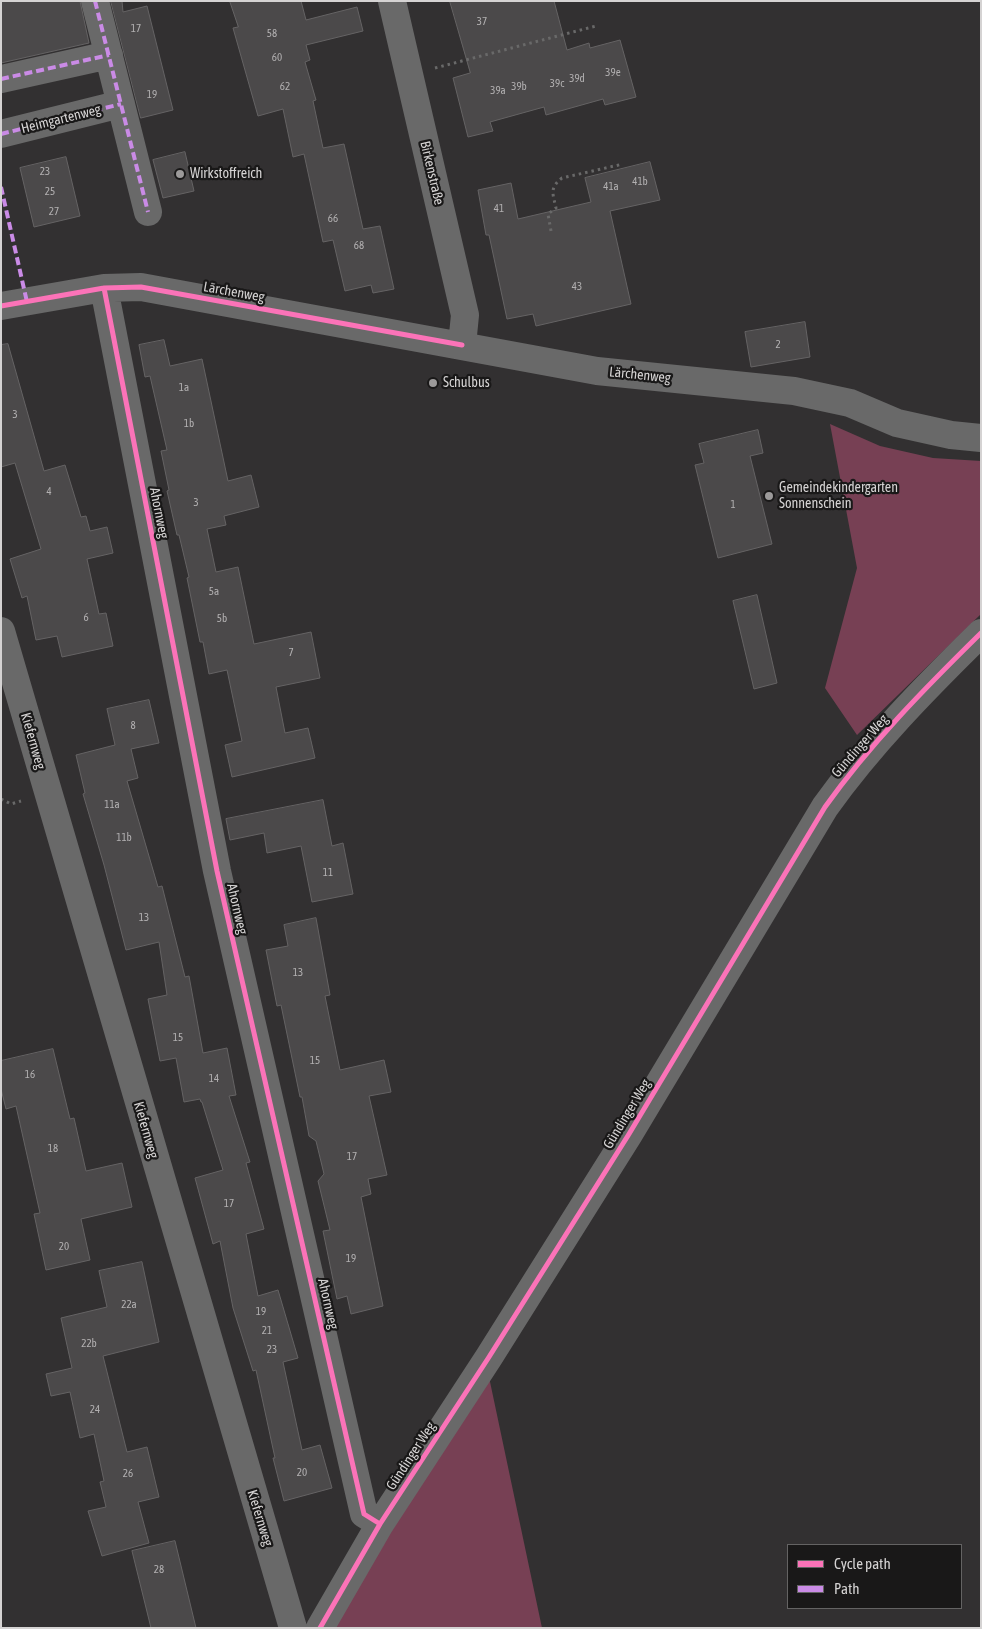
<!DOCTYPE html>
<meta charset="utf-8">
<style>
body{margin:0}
#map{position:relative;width:982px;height:1629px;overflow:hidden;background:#323031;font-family:"Asap Condensed",sans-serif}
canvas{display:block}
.frame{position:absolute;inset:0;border:2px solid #d5d3d3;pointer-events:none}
.legend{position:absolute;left:787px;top:1544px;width:175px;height:65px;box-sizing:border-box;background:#191818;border:1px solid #646363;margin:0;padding:6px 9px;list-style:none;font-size:15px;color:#d5d3d3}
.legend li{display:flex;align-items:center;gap:10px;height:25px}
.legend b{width:25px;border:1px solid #646363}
</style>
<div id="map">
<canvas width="982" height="1629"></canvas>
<div class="frame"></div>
<ul class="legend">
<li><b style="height:6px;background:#fb73b8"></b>Cycle path</li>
<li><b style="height:6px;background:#ca8be6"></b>Path</li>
</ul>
</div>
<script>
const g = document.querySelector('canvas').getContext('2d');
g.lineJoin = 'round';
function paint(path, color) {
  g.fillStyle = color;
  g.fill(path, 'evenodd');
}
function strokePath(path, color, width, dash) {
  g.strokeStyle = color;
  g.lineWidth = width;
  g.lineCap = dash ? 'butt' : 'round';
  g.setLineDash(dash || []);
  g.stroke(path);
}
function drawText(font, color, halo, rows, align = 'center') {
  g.font = font + ' "Asap Condensed",sans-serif';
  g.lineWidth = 4.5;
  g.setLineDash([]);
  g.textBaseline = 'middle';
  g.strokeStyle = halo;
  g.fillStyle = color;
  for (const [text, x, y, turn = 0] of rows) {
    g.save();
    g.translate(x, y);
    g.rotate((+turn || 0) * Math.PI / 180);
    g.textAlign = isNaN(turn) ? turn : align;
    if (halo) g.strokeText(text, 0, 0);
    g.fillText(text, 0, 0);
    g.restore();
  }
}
paint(new Path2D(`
 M830,424L880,446L933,458L981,461V614L857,735L825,688L857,568Z
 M489,1377L542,1628H335L379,1547Z`), '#774054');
const building = new Path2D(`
 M1,1H80L89,43L1,63Z
 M111,1H122L123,12L147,6L173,110L141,118Z
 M230,1H301L306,20L357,7L363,31L306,45L310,60L305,62L316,100L313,101L323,148L344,144L363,229L380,226L394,289L373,293L371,285L345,291L333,240L323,242L304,154L293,157L283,109L258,116L233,28L238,27Z
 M450,1H554L567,50L589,43L590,48L620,40L636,97L605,105L603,99L546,115L544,107L490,122L493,131L468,137L453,78L470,73Z
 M185,152L194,191L163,198L153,160Z
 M66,157L80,216L34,227L20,168Z
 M650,162L660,200L610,211L631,304L536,326L533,314L507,319L489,235H486L478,190L511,183L518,219L591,202L585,178Z
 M805,322L810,357L751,367L745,332Z
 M164,340L170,366L202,359L228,481L251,475L259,507L224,516L226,525L207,529L216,572L238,567L254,644L311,632L320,678L276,687L285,733L308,728L315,758L232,777L225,745L242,741L227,670L209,674L203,642H200L187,578L189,577L179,535H177L167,491L169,490L161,451L167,450L150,376L145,377L139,345Z
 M8,344L44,471L65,465L81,517L86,516L90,531L107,527L113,553L87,559L99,614L106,613L113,646L62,657L57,636L36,640L27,596L22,598L10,559L41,549L15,463L1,467V345Z
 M758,430L763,453L750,456L772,544L718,558L695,465L704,463L699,444Z
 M757,595L777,683L754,689L733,601Z
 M149,700L159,743L131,749L138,778L127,781L158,887L162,886L185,977L189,976L203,1053L227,1048L236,1095L229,1096L250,1162L246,1163L264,1229L246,1234L258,1296L278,1290L298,1358L283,1362L302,1450L320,1445L332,1488L284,1501L273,1458H275L256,1370L253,1371L233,1308L220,1241L213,1244L195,1178L223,1170L202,1102H201L200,1099L184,1102L176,1058L160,1061L148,999L167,995L159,942L126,950L104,865L83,794L85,793L76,755L115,745L107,709Z
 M323,800L332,846L343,843L353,894L312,902L301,846L267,853L264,833L230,840L226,819Z
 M316,918L330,995L325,996L340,1070L384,1060L391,1092L369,1096L387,1175L368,1179L371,1194L361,1197L383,1306L351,1314L347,1296L337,1299L323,1231L330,1230L318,1181L324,1174L316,1141L309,1136L302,1097H300L281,1005L277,1006L266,950L288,946L284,925Z
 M53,1049L70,1119L74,1118L86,1171L122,1163L132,1207L81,1219L90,1260L46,1270L34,1214L40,1213L16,1106L6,1109L1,1089V1061Z
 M142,1262L159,1342L103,1356L127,1452L147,1447L159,1497L138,1502L149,1543L102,1556L88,1511L106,1507L100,1482L104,1481L94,1434L80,1438L70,1392L51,1396L46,1374L72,1368L61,1318L107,1307L99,1271Z
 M175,1541L196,1628H151L132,1551Z`);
paint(building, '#4b494a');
strokePath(building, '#656364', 1);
strokePath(new Path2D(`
 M435,68L596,26
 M551,231L548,214L556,208C553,194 549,188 562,178L623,164
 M1,799L11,804L21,801`), '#696969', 3, [2.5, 4]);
strokePath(new Path2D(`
 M95,1L148,212
 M392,1L465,315L462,345
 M1,79L109,55
 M1,134L121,104
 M104,288L217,871L364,1514L380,1524
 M1,306L104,288L141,287L597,371L794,391L850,403L897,423L951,435L981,438
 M1,631L293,1628
 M320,1628L380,1524L489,1357L629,1134L825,807C870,744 925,688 981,633`), '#696969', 28);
strokePath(new Path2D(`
 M95,1L148,212
 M1,79L109,55
 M1,134L121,104
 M1,187L27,302`), '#ca8be6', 4, [8, 4]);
strokePath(new Path2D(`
 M104,288L217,871L364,1514L380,1524
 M1,306L104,288L141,287L462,345
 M320,1628L380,1524L489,1357L629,1134L825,807C870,744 925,688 981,633`), '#fb73b8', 5);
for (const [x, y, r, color] of [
 [180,174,5,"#9c9a9a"],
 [433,383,5,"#9c9a9a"],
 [769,496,5,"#9c9a9a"]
]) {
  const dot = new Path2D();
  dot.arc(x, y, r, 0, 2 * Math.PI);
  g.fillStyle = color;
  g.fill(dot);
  strokePath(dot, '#191818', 2);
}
drawText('11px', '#b2b0b1', null, [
 ["37",482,22],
 ["17",136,29],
 ["58",272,34],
 ["60",277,58],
 ["39e",613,73],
 ["39d",577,79],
 ["39c",557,84],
 ["62",285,87],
 ["39b",519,87],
 ["39a",498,91],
 ["19",152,95],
 ["23",45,172],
 ["41b",640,182],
 ["41a",611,187],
 ["25",50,192],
 ["41",499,209],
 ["27",54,212],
 ["66",333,219],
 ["68",359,246],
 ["43",577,287],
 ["2",778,345],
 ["1a",184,388],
 ["3",15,415],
 ["1b",189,424],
 ["4",49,492],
 ["3",196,503],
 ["1",733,505],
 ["5a",214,592],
 ["6",86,618],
 ["5b",222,619],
 ["7",291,653],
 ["8",133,726],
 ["11a",112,805],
 ["11b",124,838],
 ["11",328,873],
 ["13",144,918],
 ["13",298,973],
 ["15",178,1038],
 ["15",315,1061],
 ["16",30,1075],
 ["14",214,1079],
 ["18",53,1149],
 ["17",352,1157],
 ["17",229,1204],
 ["20",64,1247],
 ["19",351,1259],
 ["22a",129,1305],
 ["19",261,1312],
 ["21",267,1331],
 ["22b",89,1344],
 ["23",272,1350],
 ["24",95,1410],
 ["20",302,1473],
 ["26",128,1474],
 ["28",159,1570]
]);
drawText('14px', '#d5d3d3', '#191818', [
 ["Heimgartenweg",61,119,-14],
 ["Birkenstraße",432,173,77],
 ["Lärchenweg",234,292,10],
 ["Lärchenweg",640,375,6],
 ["Ahornweg",159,513,79],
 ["Kiefernweg",33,741,74],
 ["Gündinger Weg",860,746,-49],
 ["Ahornweg",237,909,77],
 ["Gündinger Weg",627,1114,-59],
 ["Kiefernweg",146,1130,74],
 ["Ahornweg",328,1304,77],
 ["Gündinger Weg",411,1456,-57],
 ["Kiefernweg",260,1518,73]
]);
drawText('14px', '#d5d3d3', '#191818', [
 ["Wirkstoffreich",190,174],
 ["Schulbus",443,383],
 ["Gemeindekindergarten",779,488],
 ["Sonnenschein",779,504]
], 'left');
</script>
